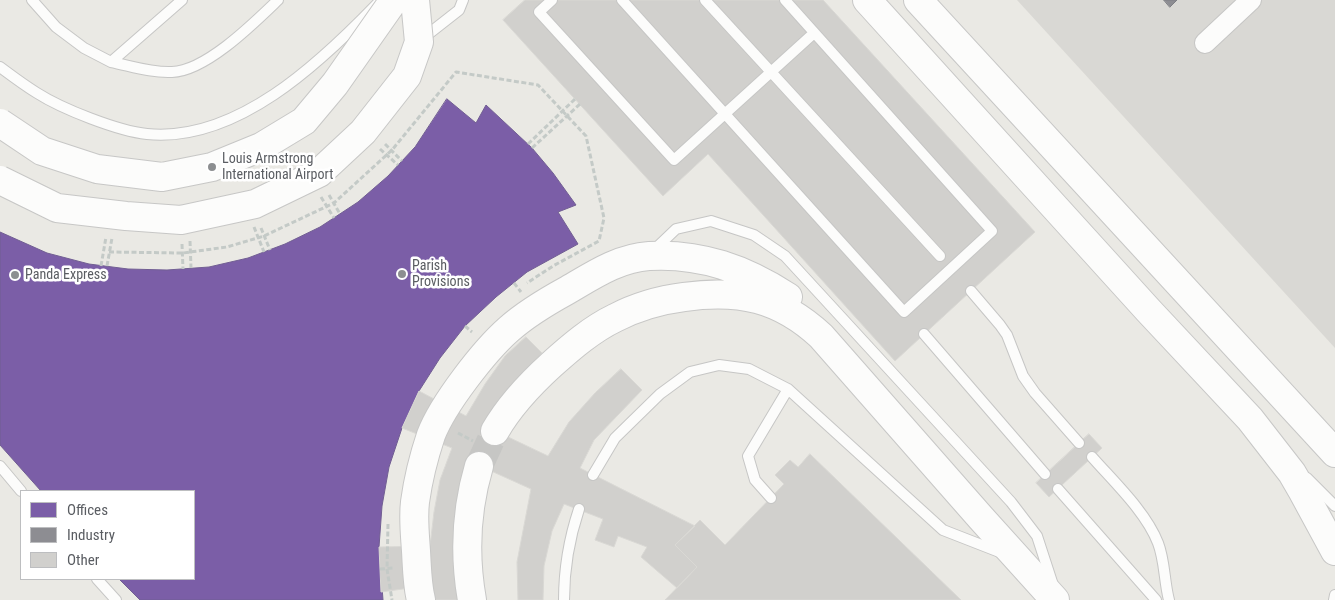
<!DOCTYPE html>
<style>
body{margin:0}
#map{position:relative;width:1335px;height:600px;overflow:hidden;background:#eae9e4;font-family:"Roboto Condensed",sans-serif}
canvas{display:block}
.legend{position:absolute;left:20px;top:490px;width:175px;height:90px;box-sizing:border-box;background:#fff;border:1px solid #bdbec0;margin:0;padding:6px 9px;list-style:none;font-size:15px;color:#5a5d62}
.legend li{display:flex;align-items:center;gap:10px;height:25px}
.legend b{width:25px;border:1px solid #bdbec0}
</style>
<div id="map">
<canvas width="1335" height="600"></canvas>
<ul class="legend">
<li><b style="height:14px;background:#7b5ea7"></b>Offices</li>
<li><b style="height:14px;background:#8d8d92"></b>Industry</li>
<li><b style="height:14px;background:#d1d0cd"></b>Other</li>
</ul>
</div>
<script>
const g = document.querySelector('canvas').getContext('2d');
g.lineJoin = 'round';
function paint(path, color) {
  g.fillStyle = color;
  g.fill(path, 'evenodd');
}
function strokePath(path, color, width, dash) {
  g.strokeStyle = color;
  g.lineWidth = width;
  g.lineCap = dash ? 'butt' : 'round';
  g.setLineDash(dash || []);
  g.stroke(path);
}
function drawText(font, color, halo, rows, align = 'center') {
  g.font = font + ' "Roboto Condensed",sans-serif';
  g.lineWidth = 5;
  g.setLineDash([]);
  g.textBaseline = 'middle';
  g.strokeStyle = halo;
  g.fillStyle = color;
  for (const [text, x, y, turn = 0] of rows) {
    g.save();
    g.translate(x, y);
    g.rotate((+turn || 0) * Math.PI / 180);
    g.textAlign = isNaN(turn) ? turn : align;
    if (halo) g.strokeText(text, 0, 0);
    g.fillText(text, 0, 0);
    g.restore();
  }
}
paint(new Path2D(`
 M1017,0H1335V348Z`), '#d9d8d4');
const offices = new Path2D(`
 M447,99L476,123L486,105L532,148L553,173L576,205L558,212L578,244L527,272L496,297L465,326L440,358L419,391L402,428L389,467L382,506L379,547L383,600H140L119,579H194V491H41L0,445V232L47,253L89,264L128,269L167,270L209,267L248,258L285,244L320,227L358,202L388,176L415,147Z`);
paint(offices, '#7b5ea7');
strokePath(offices, '#715e92', 1);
const industry = new Path2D(`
 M1164,0H1177L1170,7Z`);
paint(industry, '#8d8d92');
strokePath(industry, '#7e7f84', 1);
const building = new Path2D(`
 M525,0H823L1035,232L895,361L708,154L663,196L503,20Z
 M526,337L542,353L524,373L485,426L469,461L459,600H435L432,585L381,592L379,547L430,546L434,512L440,480L452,448L402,428L419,391L466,416L485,384L505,356Z
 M621,369L642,390L594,440L580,468L695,526L675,545L697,567L677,588L641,557L647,547L618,536L614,547L595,540L603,519L564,504L552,531L544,566L543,600H518L517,562L531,489L469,461L485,426L548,456L569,422L595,393Z
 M1089,434L1102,448L1049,497L1036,483Z
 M810,454L961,600H665L697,567L675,545L700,520L725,545L784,484L775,475L790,460L798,467Z`);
paint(building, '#d1d0cd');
strokePath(building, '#d9d8d4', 1);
strokePath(new Path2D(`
 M479,466L495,431`), '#c6c6c4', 28, [28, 14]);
const lane = new Path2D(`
 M32,0L56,27L84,48L111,62L182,0
 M552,0L539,12L674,160L814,33
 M622,0L904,312L992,231L785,0
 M705,0L940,256
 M422,39L459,10L463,0
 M111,62C131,66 151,73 172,72C206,71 254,23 278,0
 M0,67C12,76 24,85 37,93C62,109 118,131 147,134C236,143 320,63 377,4
 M653,251L676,229L711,221L754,235L785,256L1011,502L1037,536L1053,585
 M971,291L1000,325L1007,335L1023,376L1035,393L1079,443
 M924,334L1045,474
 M1092,457C1114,482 1146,512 1158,543C1165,561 1164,581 1169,600
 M0,466L21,491
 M593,475L615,438L660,394L690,372L719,365L749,369L788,389L943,530L1002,553
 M1307,478L1335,506
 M1058,489L1156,600
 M771,498L755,480L748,456L788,389
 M97,579L116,600
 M564,600C564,569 569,539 579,509
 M1334,600L1335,595`);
const street = new Path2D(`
 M1205,43L1251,0`);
const secondary = new Path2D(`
 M867,0L1148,310L1250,419L1292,473L1303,492L1335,551
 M918,0L1335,453
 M495,431C510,405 529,385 551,365C571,347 592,329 615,318C638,306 660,300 684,297C739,289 780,298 821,336L981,518L1055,600
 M421,600C417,584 417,567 416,551C415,535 413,518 415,502C418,480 424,456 431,435C443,404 484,351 509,329C526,314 546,302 566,291C592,276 618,258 649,256C701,253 745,269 788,297
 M472,600C464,555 466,510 479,466`);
strokePath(lane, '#c6c6c5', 12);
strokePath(street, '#c6c6c5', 22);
strokePath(secondary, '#c7c7c6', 30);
strokePath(new Path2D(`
 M385,144L402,161
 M528,144L575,99
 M329,195L340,214
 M261,228L270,250
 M182,244L183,269
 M109,252L183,253L227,247L264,236L334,203L392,150L456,72L538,85L586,136L604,218L599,241L553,266L527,283
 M101,266L106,237
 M107,266L112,238
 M514,283L521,292
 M465,326L472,332
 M458,433L473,441
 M388,524L387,569L392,600
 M380,569L394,568`), '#c4cac7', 3, [5, 2.5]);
strokePath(lane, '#fcfcfb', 10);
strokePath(street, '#fcfcfb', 20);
strokePath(secondary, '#fcfcfb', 28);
const secondaryBridge = new Path2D(`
 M0,123L42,151L97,169L162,177L212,167L261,147L304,121L335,84L394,0
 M0,180L57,208L126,216L181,220L255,204L319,173L363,132L407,76L419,42L415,0`);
strokePath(secondaryBridge, '#c7c7c6', 30, []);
strokePath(new Path2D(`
 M532,148L580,104
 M380,149L398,165
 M321,197L334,218
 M254,227L264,252
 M190,241L191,268`), '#c4cac7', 3, [5, 2.5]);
strokePath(secondaryBridge, '#fcfcfb', 28);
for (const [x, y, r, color] of [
 [212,167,5,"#8c8e90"],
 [402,274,5,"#8c8e90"],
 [15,275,5,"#8c8e90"]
]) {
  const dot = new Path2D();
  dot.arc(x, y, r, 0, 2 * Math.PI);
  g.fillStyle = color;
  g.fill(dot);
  strokePath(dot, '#fff', 2);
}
drawText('14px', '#5a5d62', '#fff', [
 ["Louis Armstrong",222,159],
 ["International Airport",222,175],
 ["Parish",412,266],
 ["Provisions",412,282],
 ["Panda Express",25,275]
], 'left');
</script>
